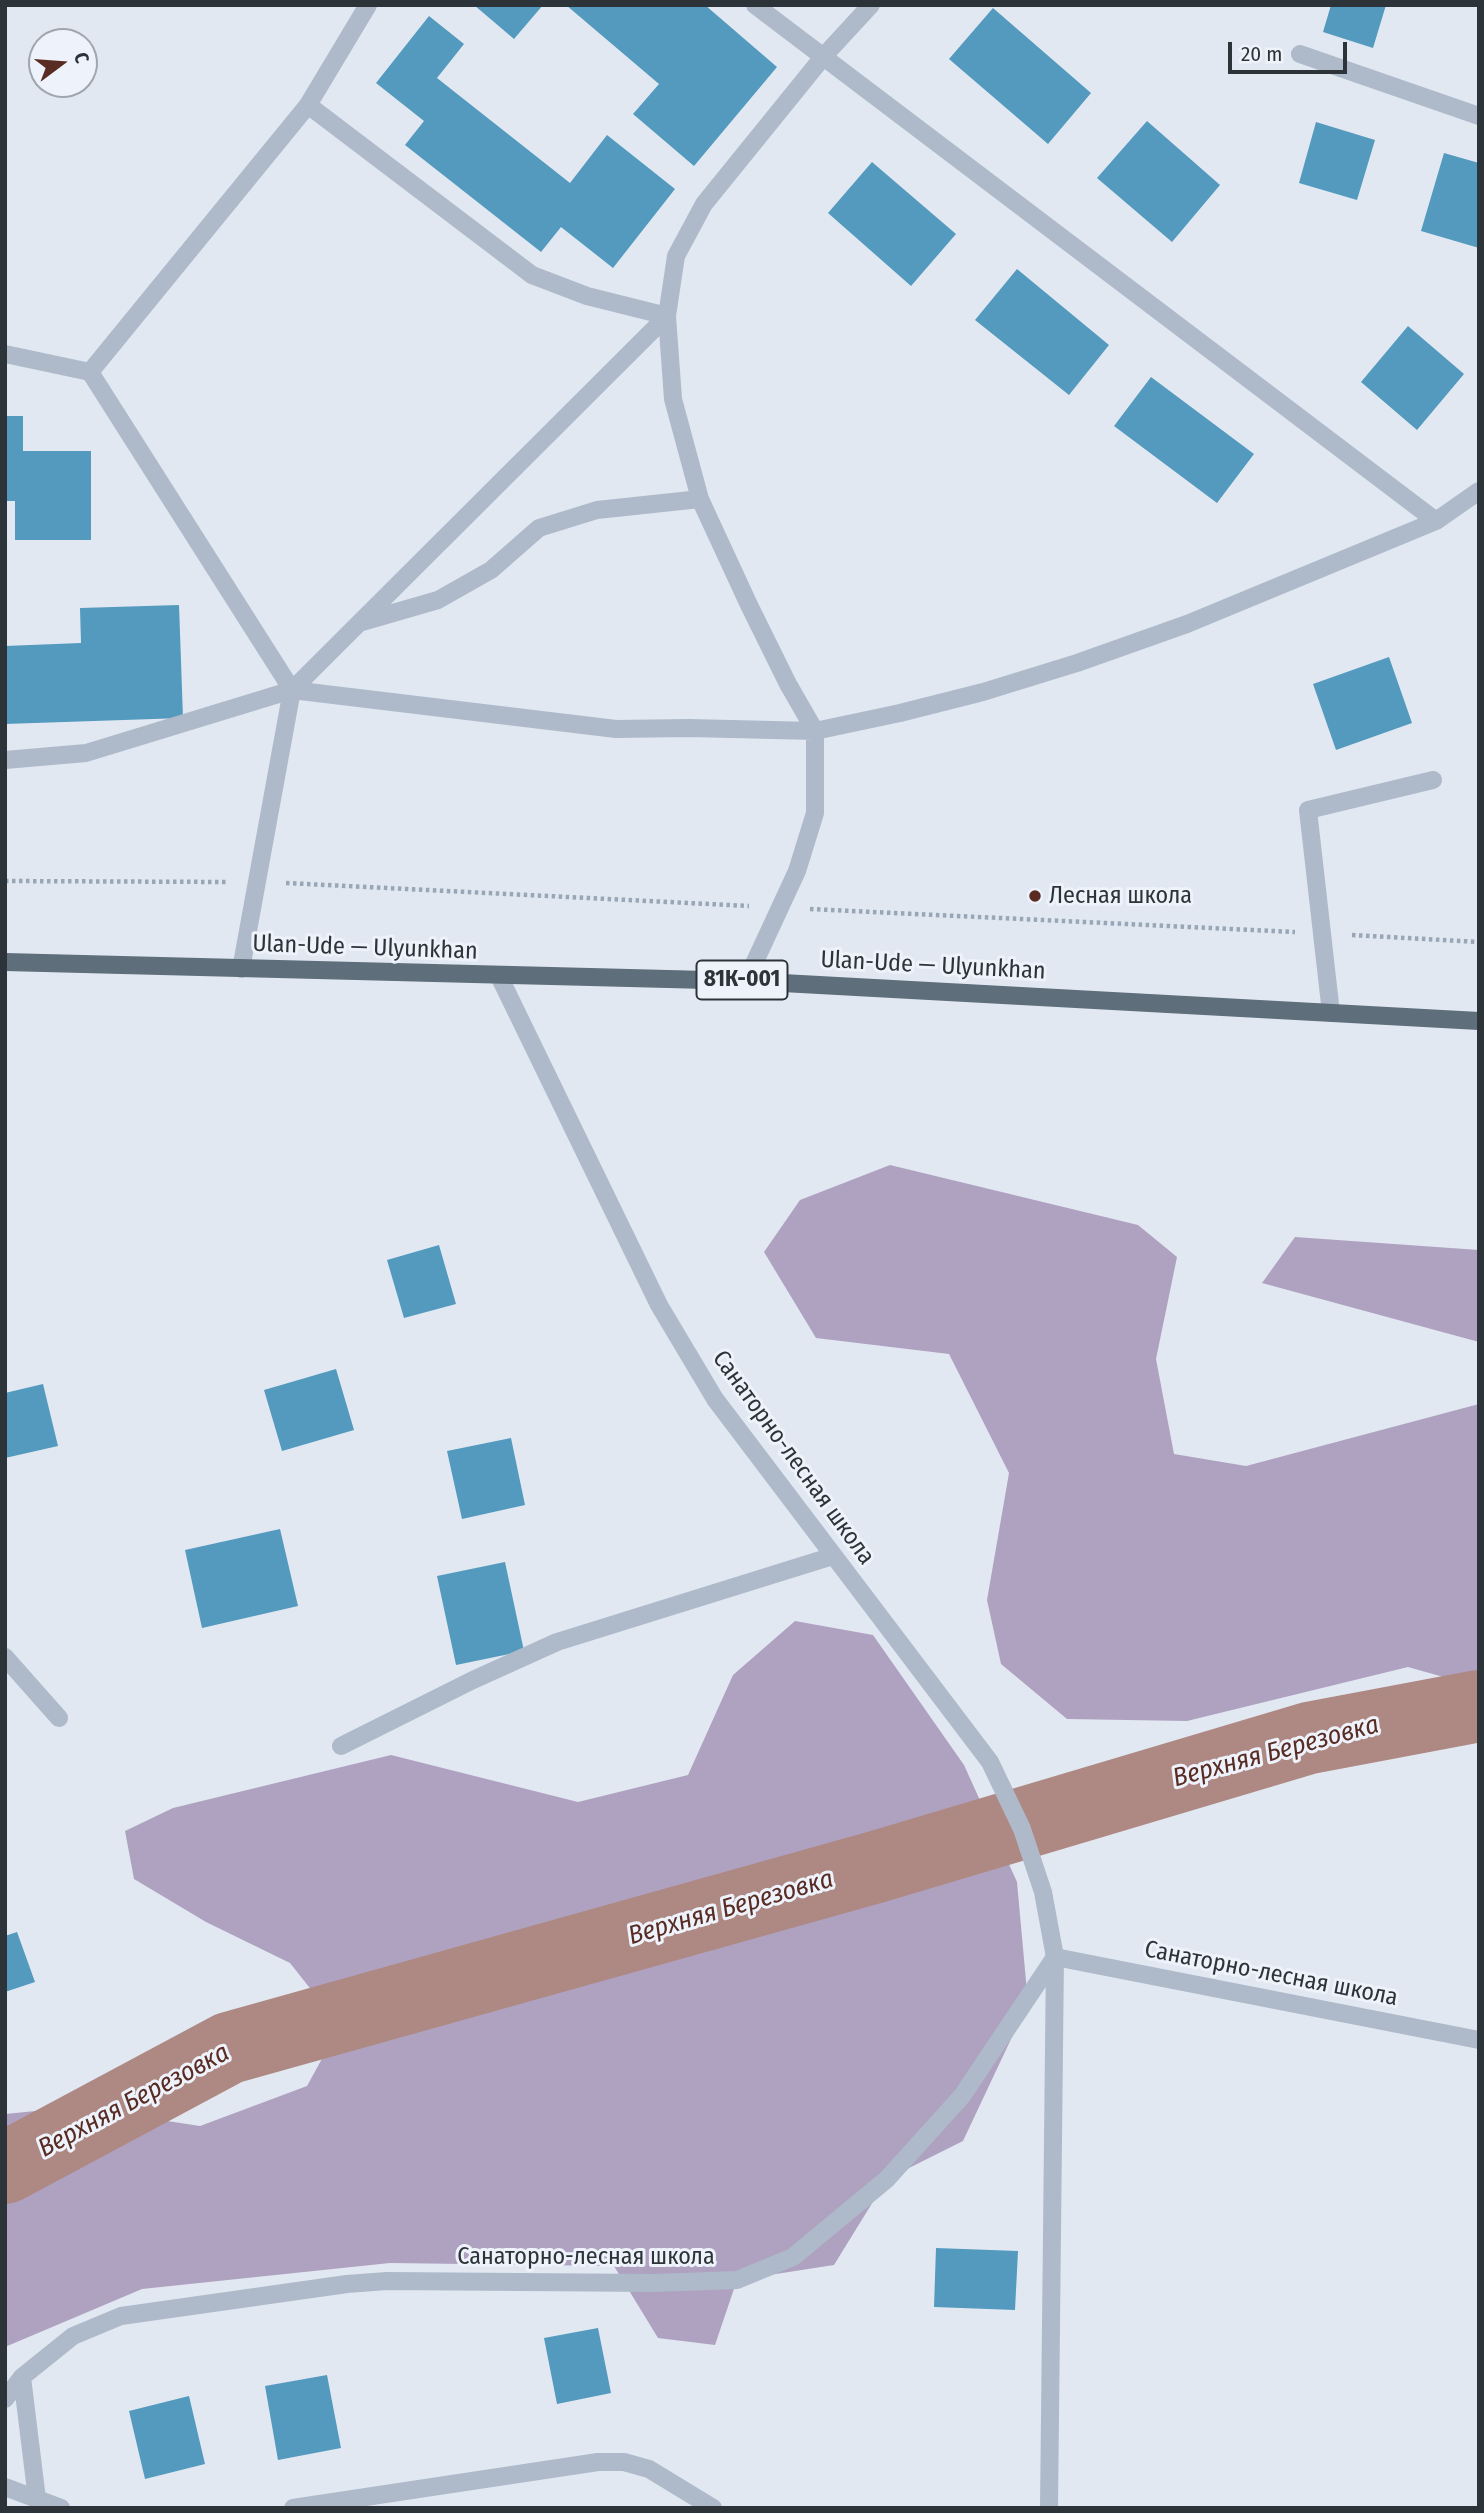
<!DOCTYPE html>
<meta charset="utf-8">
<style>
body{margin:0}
#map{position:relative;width:1484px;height:2513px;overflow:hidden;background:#e1e8f2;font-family:"Fira Sans Condensed",sans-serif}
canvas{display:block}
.frame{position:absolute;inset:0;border:7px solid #2c3439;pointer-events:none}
.north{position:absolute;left:28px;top:28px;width:70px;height:70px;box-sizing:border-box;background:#eef2fa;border:2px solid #a0a6ad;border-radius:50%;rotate:74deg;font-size:19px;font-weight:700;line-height:28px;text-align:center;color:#2c3439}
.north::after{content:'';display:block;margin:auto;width:24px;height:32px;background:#582c23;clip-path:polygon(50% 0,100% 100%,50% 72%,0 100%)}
.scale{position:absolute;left:1228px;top:42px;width:119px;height:32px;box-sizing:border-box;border:4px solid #2c3439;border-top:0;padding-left:9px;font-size:21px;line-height:24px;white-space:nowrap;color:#2c3439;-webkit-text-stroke:5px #eef2fa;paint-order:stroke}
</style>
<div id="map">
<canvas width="1484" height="2513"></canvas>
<div class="frame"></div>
<div class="north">С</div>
<div class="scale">20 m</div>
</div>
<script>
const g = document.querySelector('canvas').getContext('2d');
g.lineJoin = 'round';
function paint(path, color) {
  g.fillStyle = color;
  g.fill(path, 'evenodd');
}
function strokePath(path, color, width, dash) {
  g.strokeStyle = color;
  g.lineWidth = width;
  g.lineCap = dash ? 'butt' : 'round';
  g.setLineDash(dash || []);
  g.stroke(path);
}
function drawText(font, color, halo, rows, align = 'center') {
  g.font = font + ' "Fira Sans Condensed",sans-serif';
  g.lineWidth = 6;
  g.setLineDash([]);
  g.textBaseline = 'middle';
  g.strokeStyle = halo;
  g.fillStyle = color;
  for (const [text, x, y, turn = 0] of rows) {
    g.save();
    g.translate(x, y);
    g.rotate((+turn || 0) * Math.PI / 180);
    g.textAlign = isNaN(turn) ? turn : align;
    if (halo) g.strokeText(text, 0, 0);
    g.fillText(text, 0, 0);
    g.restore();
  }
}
paint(new Path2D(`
 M890,1165L1138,1225L1177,1257L1156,1359L1174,1454L1246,1466L1479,1404V1687L1408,1667L1187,1721L1067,1719L1001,1664L987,1600L1009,1473L949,1354L816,1338L764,1252L800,1200Z
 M1295,1237L1479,1250V1342L1262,1283Z
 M795,1621L873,1635L964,1765L1017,1882L1028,2003L963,2141L887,2179L834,2265L737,2280L715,2345L658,2338L614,2266L390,2263L142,2289L5,2347V2114L76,2107L200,2126L307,2086L340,2026L290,1963L206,1922L134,1879L125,1831L173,1808L391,1755L578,1802L688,1775L733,1675Z`), '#afa2c1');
strokePath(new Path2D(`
 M5,2168L229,2048L876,1867L1309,1738L1479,1706`), '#ae8882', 72);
paint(new Path2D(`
 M474,5H543L514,39Z
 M566,5H705L777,67L694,166L633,114L659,84Z
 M1331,5H1386L1373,48L1323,32Z
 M993,8L1091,93L1048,144L949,59Z
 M429,16L464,44L437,78L570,183L607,135L675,189L613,268L561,227L541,252L405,145L424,121L376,83Z
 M1147,121L1220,185L1172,242L1097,178Z
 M1316,122L1375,140L1357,200L1299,183Z
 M1444,153L1479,163V248L1421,231Z
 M872,162L956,234L911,286L828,213Z
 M1017,269L1109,345L1069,395L975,320Z
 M1408,326L1464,374L1417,430L1361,382Z
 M1151,377L1254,454L1217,503L1114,426Z
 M5,416H23V451H91V540H15V501H5Z
 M179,605L183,718L5,724V646L81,643L80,608Z
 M1389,657L1412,723L1336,750L1313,684Z
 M439,1245L456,1304L404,1318L387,1260Z
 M336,1369L354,1430L282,1451L264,1390Z
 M43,1384L58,1446L5,1458V1393Z
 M511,1438L525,1505L462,1519L447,1451Z
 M280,1529L298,1606L202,1628L185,1550Z
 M505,1562L524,1651L456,1665L437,1576Z
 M17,1932L35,1982L5,1992V1936Z
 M936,2248L1018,2251L1015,2310L934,2307Z
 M598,2328L611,2393L557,2404L544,2338Z
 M327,2375L341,2448L278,2460L265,2386Z
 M189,2396L205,2464L145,2479L129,2411Z`), '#539abe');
strokePath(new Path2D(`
 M5,881L228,882
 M286,883L749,906
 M810,909L1295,932
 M1352,935L1479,942`), '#98a6b6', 4.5, [3.5, 3.5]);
strokePath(new Path2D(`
 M1331,1013L1308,810L1433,780`), '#aebaca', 18);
strokePath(new Path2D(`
 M755,5L1436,521
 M1300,54L1479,116
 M308,105L532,275L587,296L667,316
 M5,354L90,372
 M362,622L438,600L491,570L539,528L597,510L700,499
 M292,690L90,372L308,105L368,5
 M5,760L86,753L292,690L616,729L689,728L815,731L900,713L983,692L1077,663L1187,624L1436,521L1479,491
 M241,969L292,690L667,316
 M499,976L659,1305L715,1399L990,1762L1022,1829L1043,1892L1055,1957L1479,2040
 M746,981L797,871L815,813V731L788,684L749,605L700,499L673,399L667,316L676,256L704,204L823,57L871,5
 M5,1657L59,1718
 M341,1746L473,1680L557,1642L833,1556
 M22,2377L37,2499
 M5,2399L22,2377L73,2336L121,2316L347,2284L387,2281L654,2283L737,2280L793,2257L887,2179L962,2096L1055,1957
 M5,2487L61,2508
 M293,2508L598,2462H624L649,2469L713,2508
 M1049,2508L1055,1957`), '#aebaca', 18);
strokePath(new Path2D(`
 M5,962L746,981L1479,1021`), '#5e6e7a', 18);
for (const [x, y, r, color] of [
 [1035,896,7,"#582c23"]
]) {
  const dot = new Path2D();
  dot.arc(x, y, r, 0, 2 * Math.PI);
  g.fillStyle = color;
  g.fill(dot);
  strokePath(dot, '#eef2fa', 2.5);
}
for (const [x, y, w] of [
 [742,980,91]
]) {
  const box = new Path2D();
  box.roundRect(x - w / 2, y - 19.5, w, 39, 5);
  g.fillStyle = '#eef2fa';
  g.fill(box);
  strokePath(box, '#2c3439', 2);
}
drawText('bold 23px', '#2c3439', null, [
 ["81К-001",742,980]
]);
drawText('24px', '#2c3439', '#eef2fa', [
 ["Лесная школа",1049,896]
], 'left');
drawText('24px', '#2c3439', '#eef2fa', [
 ["Ulan-Ude — Ulyunkhan",365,948,2],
 ["Ulan-Ude — Ulyunkhan",933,966,3],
 ["Санаторно-лесная школа",793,1458,54],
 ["Санаторно-лесная школа",1271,1974,11],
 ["Санаторно-лесная школа",586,2257]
]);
drawText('italic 26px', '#582c23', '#eef2fa', [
 ["Верхняя Березовка",1276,1752,-15],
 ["Верхняя Березовка",731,1908,-16],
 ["Верхняя Березовка",134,2101,-28]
]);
</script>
